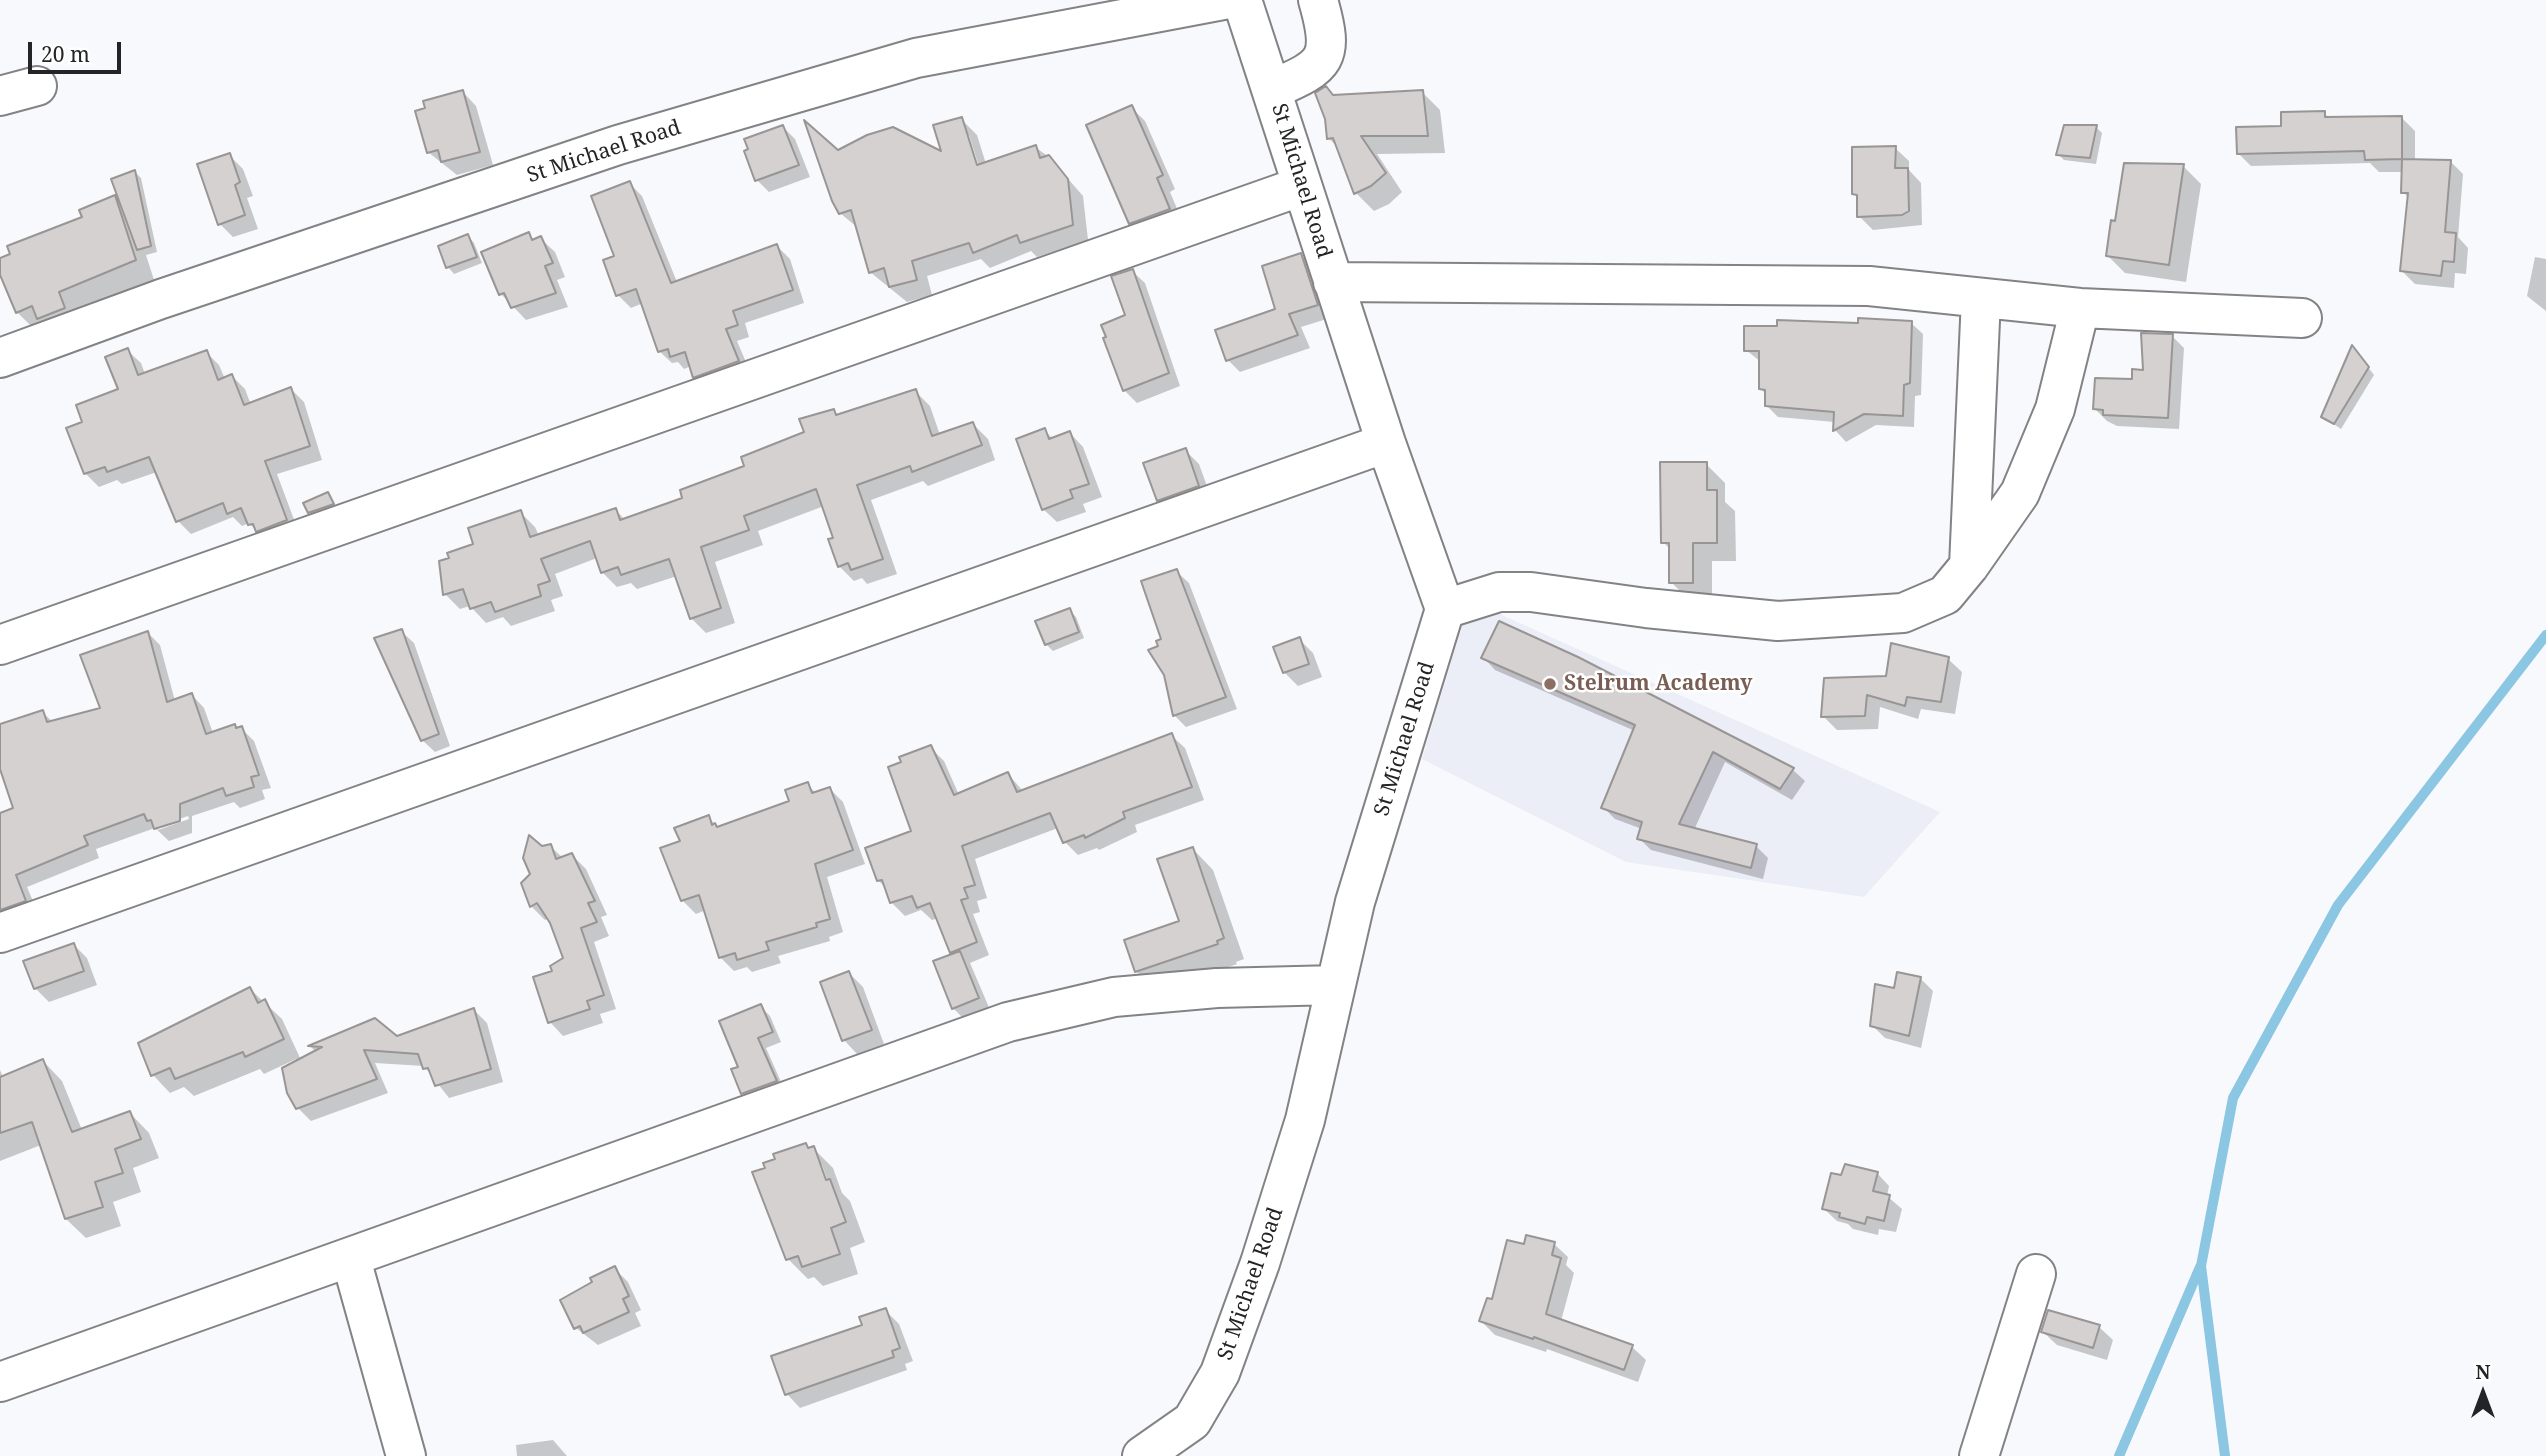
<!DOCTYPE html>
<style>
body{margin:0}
#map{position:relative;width:2546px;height:1456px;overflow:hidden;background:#f8f9fc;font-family:"Noto Serif",serif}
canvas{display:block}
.north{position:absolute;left:2448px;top:1358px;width:70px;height:70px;-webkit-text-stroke:5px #fff;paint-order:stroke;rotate:0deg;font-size:19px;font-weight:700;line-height:28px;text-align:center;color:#232425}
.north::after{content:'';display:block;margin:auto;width:24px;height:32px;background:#232425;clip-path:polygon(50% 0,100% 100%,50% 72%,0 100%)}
.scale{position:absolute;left:28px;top:42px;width:93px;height:32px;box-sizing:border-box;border:4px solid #232425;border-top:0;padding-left:9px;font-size:21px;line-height:24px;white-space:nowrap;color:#232425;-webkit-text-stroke:5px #fff;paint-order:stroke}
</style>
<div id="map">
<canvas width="2546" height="1456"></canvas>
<div class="north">N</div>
<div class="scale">20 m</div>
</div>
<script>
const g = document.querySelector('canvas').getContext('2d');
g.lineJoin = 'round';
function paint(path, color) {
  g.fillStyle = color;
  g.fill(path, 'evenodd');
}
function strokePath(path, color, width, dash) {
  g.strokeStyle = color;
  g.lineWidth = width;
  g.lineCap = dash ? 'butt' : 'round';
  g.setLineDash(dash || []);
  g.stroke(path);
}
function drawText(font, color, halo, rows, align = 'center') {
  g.font = font + ' "Noto Serif",serif';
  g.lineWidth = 5;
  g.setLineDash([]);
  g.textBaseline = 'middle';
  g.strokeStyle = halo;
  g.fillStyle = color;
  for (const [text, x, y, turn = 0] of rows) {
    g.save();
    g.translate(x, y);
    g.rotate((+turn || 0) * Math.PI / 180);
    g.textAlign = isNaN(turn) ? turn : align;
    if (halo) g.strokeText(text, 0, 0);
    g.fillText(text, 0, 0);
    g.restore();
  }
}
paint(new Path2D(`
 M1484,607L1940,812L1864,897L1626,862L1422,759L1467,609Z`), '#ebedf7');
paint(new Path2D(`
 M1326,88L1335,97L1422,92L1440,110L1445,153L1377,154L1402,192L1389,204L1374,211L1356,193L1339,148L1328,138Z
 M463,92L476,106L493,165L457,175L428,152Z
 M1131,107L1145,121L1175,189L1170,192L1183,223L1145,236L1131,223Z
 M2324,113L2330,119L2402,118L2415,131V161L2451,162L2463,174L2458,237L2468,248L2466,274L2455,273L2454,288L2415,284L2402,271L2409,198L2403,192L2404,172H2379L2370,163L2251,166L2238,153L2282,128Z
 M961,119L977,135L986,164L1035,147L1049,157L1083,196L1088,240L1037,257L1031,251L990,268L981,259L927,276L932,295L907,302L870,272L858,228L840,213L838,152L944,155ZM965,135H969L981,173L977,174Z
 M783,127L795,139L810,177L769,192L757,180Z
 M2096,127L2102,133L2096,164L2064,160L2058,154Z
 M1895,148L1909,161V170L1921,183L1922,225L1873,230L1859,216V199L1854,194Z
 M229,155L243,169L253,196L247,198L258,229L233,237L220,224Z
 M2183,166L2201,184L2186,282L2125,273L2107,255L2117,222Z
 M135,172L141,178L157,252L146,255L154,280L36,331L17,312L0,270V260L84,218L115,197L122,204Z
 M629,183L642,196L677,282L777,246L790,259L804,303L745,323L749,337L737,341L751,374L707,389L694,377L691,366L684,369L678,362L672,363L659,351L643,303L631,308L618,295L617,257Z
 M528,234L535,241L541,239L555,252L565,277L557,280L568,307L526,320L501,294Z
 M468,236L474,243L482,263L454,274L448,267L440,247Z
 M1301,255L1314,268L1330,318L1301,327L1310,348L1240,372L1228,360L1277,310Z
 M2535,257L2546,259V311L2527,296Z
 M1132,271L1145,283L1180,386L1137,403L1124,390Z
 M1779,322L1911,323L1923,334L1921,395L1915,396L1914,427L1876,425L1846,442L1835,430V422L1778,417L1767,406V395L1760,388L1761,362L1746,350L1779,328Z
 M2172,336L2184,348L2179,429L2117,426L2107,421L2095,409L2145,372Z
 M127,350L141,363L145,374L206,352L219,365L225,379L232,376L245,389L251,405L291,389L304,402L322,460L277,474L299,533L263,538L249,523L242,526L233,517L191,534L178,521L157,472L122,484L117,480L99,487L85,473V423L120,390Z
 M2358,354L2374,375L2341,429L2323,417Z
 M915,391L930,406L940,435L973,424L988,439L995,460L928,486L923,481L871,500L897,574L867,584L862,578L854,581L839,566L835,539L824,506L758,531L763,545L715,562L735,623L706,633L691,618L677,576L637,589L631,583L617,587L602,572L597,558L555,574L563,596L551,600L555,611L511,626L503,617L486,623L470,606L460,609L445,594L441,563L476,545L520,512L535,527L539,536L616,510L625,520L685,499L747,467L806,433L834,411L839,416Z
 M1044,430L1053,439L1070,433L1083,447L1102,497L1083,504L1086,512L1057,522L1043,509Z
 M1185,450L1199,464L1212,500L1172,514L1158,500Z
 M1706,464L1725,483V502L1735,511L1736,561H1712V602H1691L1671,582V550L1663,542Z
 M328,494L339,511L316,519L309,512Z
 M1176,571L1189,583L1237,709L1186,727L1174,715L1160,647Z
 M1069,610L1076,617L1084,638L1053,651L1046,644Z
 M401,631L414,643L450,746L435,752L422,740L376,639Z
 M148,633L160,645L175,701L192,695L204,708L213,733L234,726L241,728L254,741L271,788L262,790L265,799L240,808L234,802L192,816V833L169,841L155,828L96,849L99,858L27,887L38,913L0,930V812L15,808L0,763V726L42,712L53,722L102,709ZM188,816L189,819L158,830L156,827Z
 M1299,639L1313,653L1322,677L1298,686L1284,672Z
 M1484,658L1793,770L1805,781L1792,800L1725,762L1694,830L1756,846L1768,858L1763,879L1651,850L1639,838L1642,829L1615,819L1603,807L1635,731L1495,670Z
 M1948,659L1962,672L1955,714L1921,709L1918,719L1880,707L1878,729L1837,730L1823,716L1887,678Z
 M1171,735L1185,748L1204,800L1135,825L1137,832L1099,850L1097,848L1078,855L1065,842L1058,828L975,859L987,898L977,901L980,912L973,914L989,955L970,963L991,1012L967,1022L953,1008L954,955L938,918L932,920L921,910L905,916L892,903L887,889L878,880L913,832L931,748L944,761L959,795L1008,774L1023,791Z
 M807,784L816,793L830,789L843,802L865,864L827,877L843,932L829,937L830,941L778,956L781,963L752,972L747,967L734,971L720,957L706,910L696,914L682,900V842L708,817L719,828L791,802Z
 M550,846L563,858L572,855L586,869L607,915L601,917L609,936L594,942L616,1009L600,1014L603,1023L563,1036L550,1022L554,972L565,959L549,918L545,920L531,906L532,875L541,848Z
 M1193,849L1213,870L1244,959L1236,962L1237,964L1157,992L1136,971L1181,923Z
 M74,945L87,958L97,985L49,1002L35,988Z
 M849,973L863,987L884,1044L857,1054L844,1040L822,983Z
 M1920,978L1933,991L1921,1048L1885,1038L1872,1025L1895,990Z
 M250,989L282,1019L301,1060L316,1052L311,1047L375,1020L397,1038L474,1010L487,1023L503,1082L449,1098L424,1066L375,1063L388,1093L311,1121L298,1108L296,1059L264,1074L260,1069L194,1096L184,1087L170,1093L153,1075L140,1044Z
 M760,1006L770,1016L781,1042L766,1048L785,1091L752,1103L743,1093L740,1068Z
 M43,1061L62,1081L82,1130L130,1113L149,1133L159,1158L133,1168L141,1192L113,1202L121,1226L86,1238L66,1219L41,1145L0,1161V1070L3,1077Z
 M805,1145L809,1149L813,1148L833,1168L842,1193L850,1201L865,1242L850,1248L858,1274L823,1286L814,1277L808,1279L788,1259L767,1169ZM818,1165H822L830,1188L827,1189Z
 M1877,1173L1889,1186L1887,1196L1902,1209L1896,1232L1879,1229L1878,1235L1853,1229L1848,1224L1837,1221L1824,1209L1843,1177Z
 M1554,1244L1568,1257L1566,1265L1574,1273L1561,1321L1632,1347L1646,1360L1638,1382L1547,1349L1546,1352L1495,1335L1481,1321L1525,1246Z
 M614,1268L628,1282L641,1310L635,1313L641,1326L598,1345L576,1328L563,1300Z
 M885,1310L899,1324L913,1361L905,1364L907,1370L800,1408L787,1394Z
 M2099,1327L2113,1340L2107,1360L2057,1345L2043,1332Z
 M553,1440L567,1456H517L516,1445Z`), '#0003');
strokePath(new Path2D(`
 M2119,1456L2200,1267
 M2225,1456L2201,1266L2233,1098L2338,905L2546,635`), '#8bc6e3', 10);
const building = new Path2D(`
 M1326,86L1333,95L1423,90L1428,136H1361L1386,173L1371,186L1354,194L1333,138L1327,139L1325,119L1315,93Z
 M463,90L480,152L441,162L438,150L427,153L415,111L425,108L423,101Z
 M1132,105L1163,175L1157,178L1170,209L1129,224L1086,125Z
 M2325,111V117L2402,116V159L2451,160L2445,232L2456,233L2454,262L2443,261L2441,276L2400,271L2408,193H2401L2402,159L2365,160L2364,151L2237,154L2236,127L2281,126V112Z
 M962,117L977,165L1036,145L1040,158L1049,155L1068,179L1073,225L1020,243L1017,235L973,253L969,243L912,261L917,280L889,287L884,268L869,273L851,210L839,214L832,201L804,120L838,150L867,135L893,127L941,151L933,125Z
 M783,125L799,165L755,181L744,151L748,149L744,139Z
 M2064,125H2097L2090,158L2056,155Z
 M1896,146L1895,168H1908L1909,211L1902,215L1857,217V195L1852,194V147Z
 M230,153L240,182L235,185L245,215L218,225L197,164Z
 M2124,163L2184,164L2169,265L2106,256L2111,220L2115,221Z
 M135,170L151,246L137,250L111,179Z
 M630,181L671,283L777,244L793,290L733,311L738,325L726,329L739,361L693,378L685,352L670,357L668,349L658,352L636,289L616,296L603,260L614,256L591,196Z
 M115,195L136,260L59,292L65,308L37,319L32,306L16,313L0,275V258L10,254L7,246L82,217L79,210Z
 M529,232L532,240L541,236L553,263L545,266L556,293L511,308L504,293L499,295L481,252Z
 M468,234L477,257L446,268L438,246Z
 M1301,253L1318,305L1289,314L1298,335L1226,361L1215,330L1275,309L1262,266Z
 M1133,269L1169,373L1123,391L1103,338L1106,337L1101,325L1125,315L1111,276Z
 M1858,318L1912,321L1910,383L1904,385L1903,416L1864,414L1833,431L1834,412L1765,406V390L1759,389V351H1744V326H1777V320L1858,323Z
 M2141,333L2173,334L2168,418L2103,415V410L2093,409L2095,378L2132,379V369L2143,370Z
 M2352,345L2369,367L2334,424L2321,417Z
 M128,348L138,375L207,350L218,380L232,374L244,405L291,387L310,446L265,461L287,520L256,532L253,524L248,525L241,508L227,514L223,503L176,522L149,457L107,472L105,467L84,474L66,428L82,422L76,405L118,389L105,357Z
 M916,389L932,436L973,422L982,445L912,472L910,466L857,485L883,559L851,570L848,563L838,567L828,539L833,538L816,489L744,516L749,530L701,547L721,608L690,619L669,559L621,575L618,567L601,573L590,541L541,559L550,581L538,585L541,596L495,612L491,602L470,609L463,589L443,595L439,561L449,558L447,553L473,544L468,528L521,510L530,537L616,508L620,520L682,498L680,490L744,466L741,457L804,432L799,419L834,409L836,415Z
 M1045,428L1049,439L1070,431L1089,484L1070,490L1073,498L1042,510L1016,439Z
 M1186,448L1199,486L1157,501L1143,463Z
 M1660,462H1707V490H1717V543H1693V583H1669V543H1661Z
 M328,492L334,504L308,513L303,503Z
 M1177,569L1226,697L1173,716L1164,675L1148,650L1158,646L1156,641L1161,639L1141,581Z
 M1070,608L1079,632L1045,645L1035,621Z
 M1499,621L1578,657L1794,768L1780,789L1713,752L1679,824L1757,844L1751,868L1637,839L1642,822L1601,808L1635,725L1481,658Z
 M402,629L439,734L421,741L374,638Z
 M148,631L167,702L192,693L206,734L235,724L236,728L242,726L259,775L251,777L254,787L226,796L223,788L180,804V821L154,829L151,820L147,821L144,814L84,836L88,845L16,875L26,901L0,910V813L13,808L0,769V724L43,710L47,722L100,708L80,655Z
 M1300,637L1309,664L1283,673L1273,647Z
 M1891,643L1949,657L1941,702L1907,697L1905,706L1867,695L1865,716L1821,717L1824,678L1886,676Z
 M1172,733L1192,787L1123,812L1125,818L1085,838L1084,835L1063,843L1050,813L962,846L975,885L964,888L968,898L961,900L977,942L950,953L930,903L917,908L912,896L890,903L882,880L877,881L865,848L911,831L888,767L901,762L899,757L931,745L954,795L1008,772L1017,792Z
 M808,782L812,793L830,787L853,850L815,864L830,919L816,923L817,927L766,942L769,950L737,960L735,953L719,958L699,895L681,901L660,848L680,841L674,828L709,815L712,825L715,823L717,827L789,801L785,790Z
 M529,835L542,846L551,844L556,859L572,853L595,901L588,903L597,922L581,928L604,995L587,1001L590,1009L548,1023L533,977L552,971L550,966L563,958L550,923L537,903L530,907L521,883L530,874L523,858Z
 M1193,847L1224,938L1217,941L1218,944L1135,972L1124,940L1179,921L1157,859Z
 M74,943L84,971L34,989L23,961Z
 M960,951L979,998L952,1009L933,961Z
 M849,971L872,1030L842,1041L820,982Z
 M1897,972L1921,977L1909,1036L1870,1026L1875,984L1894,988Z
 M250,987L258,1003L265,999L284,1039L245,1057L243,1052L175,1079L170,1068L151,1076L138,1043Z
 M761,1004L773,1032L758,1038L777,1081L741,1094L731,1069L738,1067L719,1021Z
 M474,1008L491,1069L435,1086L428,1068L423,1069L418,1054L364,1050L377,1079L296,1109L287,1093L282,1068L322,1047L308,1046L375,1018L397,1036Z
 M43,1059L72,1132L130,1111L141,1139L115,1149L123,1173L95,1182L103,1207L65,1219L32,1122L0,1133V1077Z
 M806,1143L808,1148L814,1146L826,1180L830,1179L846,1222L831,1228L840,1254L802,1267L798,1256L786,1260L752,1172L765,1168L763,1163L775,1159L773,1154Z
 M1845,1164L1878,1172L1873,1191L1890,1195L1884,1221L1867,1217L1865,1224L1839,1217L1840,1213L1822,1209L1831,1173L1841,1175Z
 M1526,1235L1555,1242L1552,1255L1561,1258L1546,1314L1633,1345L1624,1370L1534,1337L1533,1339L1479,1321L1487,1298L1492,1299L1507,1240L1524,1244Z
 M615,1266L629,1296L623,1299L629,1312L583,1333L580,1326L574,1329L560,1300L592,1282L590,1278Z
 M886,1308L900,1348L892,1351L894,1357L785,1395L771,1356L862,1325L859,1317Z
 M2048,1310L2100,1325L2093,1348L2041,1332Z`);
paint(building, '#d4d1d0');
strokePath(building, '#989594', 2);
const minor = new Path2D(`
 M1273,89C1327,66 1335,59 1318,0
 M0,96L37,86
 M1333,282L1869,286L2080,308L2302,318
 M0,358L161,299L618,145L916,58L1223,0
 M1969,566L1981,298
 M1445,609L1499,592H1531L1646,608L1778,621L1903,613L1945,595L1969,566L2020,493L2055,409L2080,308
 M0,645L1302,186
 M0,933L1386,443
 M351,1259L406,1456
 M0,1382L1008,1022L1114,997L1217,988L1336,985
 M1142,1456L1192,1421L1220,1373L1260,1263L1305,1120L1355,902L1445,609L1386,443L1242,0
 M1979,1456L2036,1274`);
strokePath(minor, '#838386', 42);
strokePath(minor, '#fff', 38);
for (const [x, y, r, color] of [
 [1550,684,7,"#8d6e63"]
]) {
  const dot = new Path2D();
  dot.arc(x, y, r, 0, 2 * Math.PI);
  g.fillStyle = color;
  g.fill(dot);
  strokePath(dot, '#fff', 2.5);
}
drawText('21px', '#232425', '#fff', [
 ["St Michael Road",604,152,-18],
 ["St Michael Road",1301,181,73],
 ["St Michael Road",1405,739,-73],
 ["St Michael Road",1251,1284,-71]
]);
drawText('bold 21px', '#785e54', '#fff', [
 ["Stelrum Academy",1564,684]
], 'left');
</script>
